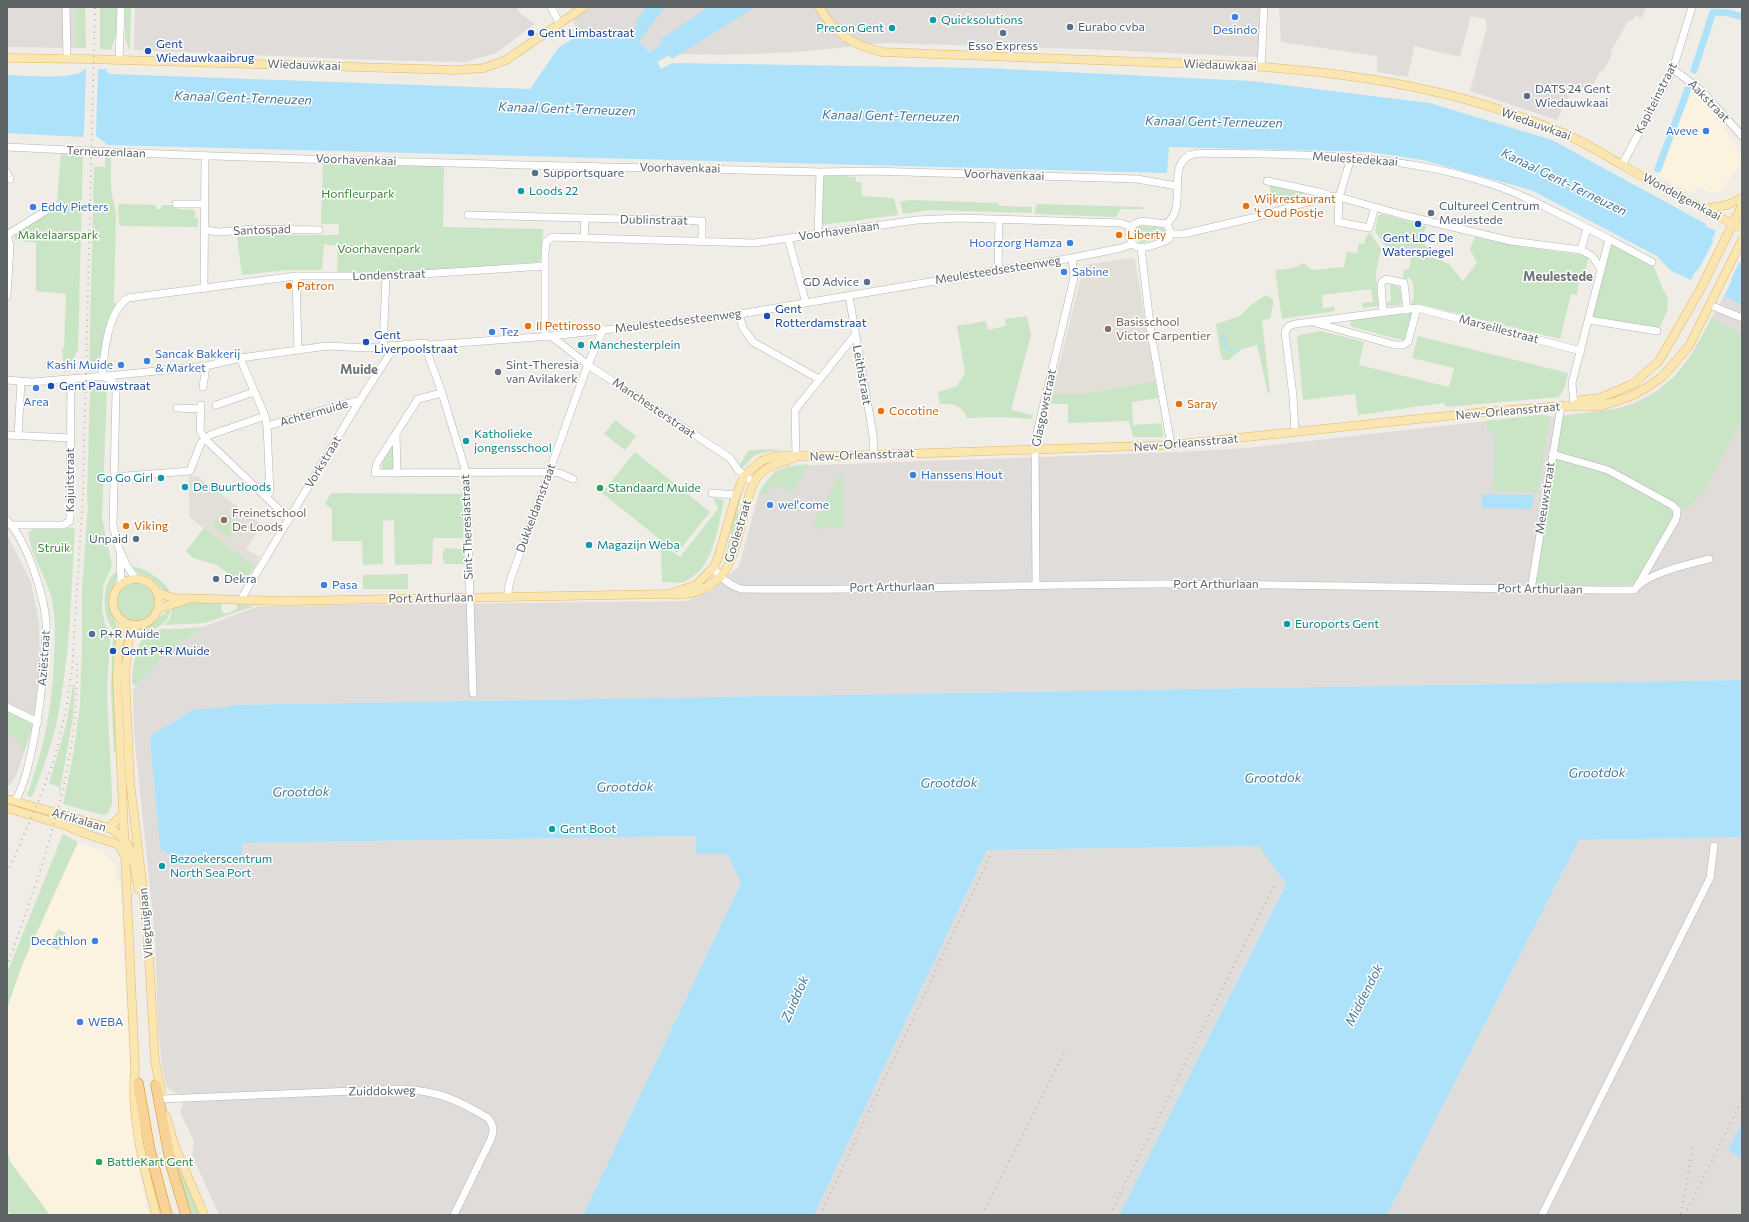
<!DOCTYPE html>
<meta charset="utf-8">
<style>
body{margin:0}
#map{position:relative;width:1749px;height:1222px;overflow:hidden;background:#f0ede7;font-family:Commissioner,sans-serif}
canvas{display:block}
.frame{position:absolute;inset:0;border:8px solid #5e6366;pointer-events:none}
</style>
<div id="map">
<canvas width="1749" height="1222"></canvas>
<div class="frame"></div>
</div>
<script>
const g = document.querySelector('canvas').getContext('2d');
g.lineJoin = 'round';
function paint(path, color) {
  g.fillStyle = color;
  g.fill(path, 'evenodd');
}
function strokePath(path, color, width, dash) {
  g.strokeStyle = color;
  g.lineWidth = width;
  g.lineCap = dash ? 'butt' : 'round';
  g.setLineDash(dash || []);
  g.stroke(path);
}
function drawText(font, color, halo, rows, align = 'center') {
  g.font = font + ' Commissioner,sans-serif';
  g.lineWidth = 3;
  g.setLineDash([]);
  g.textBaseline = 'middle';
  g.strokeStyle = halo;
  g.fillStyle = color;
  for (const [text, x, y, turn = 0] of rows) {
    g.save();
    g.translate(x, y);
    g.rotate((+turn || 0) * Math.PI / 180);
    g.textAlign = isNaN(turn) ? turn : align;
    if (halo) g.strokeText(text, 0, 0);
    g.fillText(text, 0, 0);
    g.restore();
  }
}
paint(new Path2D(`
 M1690,90L1699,97L1718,119L1742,157V162L1720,192H1709L1697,185L1693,193L1665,180L1659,176Z
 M78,842L103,851L115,865L117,878L120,884L131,1074L132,1120L136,1160L149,1215H50L11,1163L7,1152V1008L22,965Z`), '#fcf2e0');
paint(new Path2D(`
 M7,7H75L76,48L7,47Z
 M135,7H516L521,14L535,24L496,53L465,62L373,60L134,50Z
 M571,7H1260L1258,57L1083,49L886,43L796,52L720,55L687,54L657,57L632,35L605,31L577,36Z
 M1279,7H1642L1646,9L1641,18L1636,15L1632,21L1629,20L1610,53L1612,54L1603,71L1601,70L1589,92L1575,84L1557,120L1470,91L1487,27L1486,19L1471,16L1460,57L1414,46L1408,77L1377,72V56L1281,42Z
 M1724,296L1742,305V680L229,705L227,707L191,711L153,734L150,741L160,848L171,858L242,856V843L696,836V854H727L741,883L583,1215H219L192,1155L194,1141L180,1112L183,1106L182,1094L176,1093L166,1087L162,1068L158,1023L155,936L134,734L133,690L168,652L203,627L259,606L686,601L711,591L739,566L759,493L775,471L788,466L1180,452L1246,448L1540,415L1552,417L1619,408L1636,402L1657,391L1674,377L1689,359Z
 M7,534L31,582L39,623L40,671L32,729L17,773L10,785H7Z
 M1742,837V1122L1728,1151L1742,1158V1215H1387L1579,840Z
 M1259,846L1286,883L1119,1215H814L987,850Z`), '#dfdcd9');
paint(new Path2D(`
 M1131,258L1135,259L1136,266L1155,381L1083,394H1052L1084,265Z
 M189,476H197L262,525L246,549L260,557L255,566L189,517Z`), '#e2ded8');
paint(new Path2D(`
 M75,7H85L86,48H76Z
 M100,7H117L116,35L111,50L100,49Z
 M125,7H131L130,49H129L125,38Z
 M61,154L83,155L78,349L73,360V370L64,372L62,348H64L66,294L36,291V243L15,240V233L53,211L48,204L57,201Z
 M105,157H111V190L116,214L114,301L117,307L116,309L113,308L105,331L97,371H89L94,167H105Z
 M323,161L444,165L443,227L543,229L542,259L538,262L392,273H337L338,246L324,244L322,270H287L242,275L237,237L275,235H339V224H321Z
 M824,175L856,177V182H861L862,196L894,198L898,215L821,225Z
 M1269,184L1307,193L1272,201Z
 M909,200L997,203L1000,206L1032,207V212L1031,213L928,210L903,214L900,202Z
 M120,204L156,205V209H161L162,205H178V209L195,210V218H198V227L122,226L119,224L118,206Z
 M1037,204L1143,207L1144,209H1121L1116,217L1035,214V207Z
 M1382,214L1426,226L1421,242L1430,249L1429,256L1449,264L1463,281L1477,263L1470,249L1475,237L1523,247L1589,256L1584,276L1580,275L1577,295L1571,294L1560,339L1419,304L1413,305L1411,301L1414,299L1413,283L1409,277L1406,280L1403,278L1404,269H1409L1412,253L1386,247L1375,231L1378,216Z
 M1139,226L1162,227L1167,231V234L1163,238L1141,243C1133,240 1132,232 1139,226Z
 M1369,233L1371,234L1381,249L1376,272L1378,306L1363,308L1362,303L1373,302L1371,289L1322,295L1323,308L1334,307L1335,311L1282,319L1275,270L1294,268L1303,263L1312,270L1344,267L1347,252L1357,253L1359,243L1364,244L1366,237Z
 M1613,243C1621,248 1647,257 1652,264C1659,275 1660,287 1668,298L1667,311L1659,328L1592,318L1610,244Z
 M1390,284L1400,287L1402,303L1400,305L1388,306L1386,304L1391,300Z
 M1266,295L1274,300L1270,319L1262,320L1270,392L1268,393L1257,345L1242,349L1229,360H1223L1221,357L1216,324L1240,316L1251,305Z
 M1411,312L1413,317L1407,339L1402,340L1352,327L1350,324L1352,319Z
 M1027,316L1031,335L1011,410L1033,415L1032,419L1000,417L967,418C962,405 953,403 940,404L938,392L957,386L965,373L957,326L986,321L988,330L1006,326L1005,319Z
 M1711,318L1742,335V418L1708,485L1698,499L1685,510L1609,468L1556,452L1563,416C1581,414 1600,412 1618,409C1666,398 1692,360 1711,318Z
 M1321,331L1364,342L1359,365L1449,387L1454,368L1412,358L1418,336L1568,373C1566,381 1565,392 1558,397L1446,407L1443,403L1358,415L1355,394L1303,400L1297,338L1299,335Z
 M1155,381L1158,398L1132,402L1133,425L1162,423L1163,437H1133L1129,421L1068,423V404H1050L1052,394H1083Z
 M98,382L102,384L107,389L102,517L112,566L103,586L102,611L105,624L109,631L110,641L107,693L112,796V804L108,813L103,815L63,804L73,756L80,705L82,645V589L88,506L87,498L90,391L88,383Z
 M1540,415L1550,416L1538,492L1493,491L1495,435L1487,431V421Z
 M615,420L636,436L625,450L604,434Z
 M394,440L395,470H382V461Z
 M785,449L761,453L754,456L742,468L739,466L749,450Z
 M635,452L710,512L677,553L602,493Z
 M1555,459L1609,474L1673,510V516L1671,521L1637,578L1630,585H1536Z
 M808,464L794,492L774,486L768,493H759C774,468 781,467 808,464Z
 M843,475L844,528L811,529L838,476Z
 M744,485L738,509V520L725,560H724L731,535V523Z
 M331,493L463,494V538H433L432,564L395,565L394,520L383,521V564L363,565L362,541H332V509L325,504Z
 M713,498L724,500C718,527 714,567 686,581C680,584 669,582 662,582L661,550L664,546L680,557L718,509Z
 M223,513L240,525L230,538L213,526Z
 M189,517L255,566L243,585L217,565L193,558L186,551L204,528Z
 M75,528C71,594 70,661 56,725C50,750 41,774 32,797L27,796C44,747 52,711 54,659C55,639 56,619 52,599C46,576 31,556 28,533L34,529Z
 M446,548L464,549V564H445L443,561V550Z
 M135,567C144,567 169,584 170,593C160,590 161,586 153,580C146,574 138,575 131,568Z
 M118,571C117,584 110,590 110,602C110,614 118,618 116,632C101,622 100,578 118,571Z
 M408,574V589H363V575Z
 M117 602a20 20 0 1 1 40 0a20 20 0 1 1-40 0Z
 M193,602L221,603L222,613H228L237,609V603L254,606L205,623L164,625L170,619L172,607Z
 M170,608C170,612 170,614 168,618C163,626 144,636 134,636L138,630L153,623Z
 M203,627L168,652L135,687L134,684H132C132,669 135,650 143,638L161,629H179Z
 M113,632L116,634L113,673L116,747L114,755L111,689Z
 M73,685H75L73,718L59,796V787L49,783L66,725Z
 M7,711L32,724L24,751L14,737L7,731Z
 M63,834L78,842L22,965L7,1008V973Z
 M58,929L66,933L58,950L50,946Z
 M167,1133L202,1215H191Z
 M7,1152L11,1163L50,1215H13L7,1211Z`), '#c9e5c5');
paint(new Path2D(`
 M646,7H665L639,41L650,52L662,44L660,40L709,7H755L672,59L669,55L657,62L661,69L672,63L983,68L1251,81L1430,103L1552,140L1706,224L1705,226L1716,231L1712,240L1715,242L1712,248L1741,263L1742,261V305L1724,296L1732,280L1704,265L1700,272L1696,270L1691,280L1670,270L1657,256L1531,190L1423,160L1369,152L1169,147L1167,173L108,145L96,136V132L84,131L83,137L7,133V75C23,75 76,81 85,69H107V72L111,74L530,89L559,47L584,33L604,31L630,34L638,25L635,23Z
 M1482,494L1533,495L1532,509L1482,508Z
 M1742,680V837L1579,840L1387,1215H1119L1286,884L1259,846L987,850L814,1215H583L741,883L727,854H696V836L242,843V857L171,858L160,848L150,740L153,734L191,711V710L227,707L229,705Z
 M1742,1122V1158L1728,1151Z`), '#ade2fa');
paint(new Path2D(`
 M86,69H98L96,132H84Z
 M1714,240L1717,242L1715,247L1740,260L1741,259L1722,297L1730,281L1704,268L1701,274L1697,273L1695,276Z`), '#f0ede7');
strokePath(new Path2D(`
 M1223,334L1225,347L1230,350L1234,349`), '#ade2fa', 2);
strokePath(new Path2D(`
 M1694,70L1713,12L1729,13L1742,17
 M1658,169L1688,89`), '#ade2fa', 7);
const minor = new Path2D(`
 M66,7L67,58
 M551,7L560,24
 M119,60L121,7
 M1261,67L1264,7
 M1673,69L1702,91L1742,136
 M7,147C278,161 550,165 821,172L872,171L1137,179L1177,186
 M1351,158L1339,197L1338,222L1369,228L1375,207
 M1622,165L1673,69L1692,7
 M7,173L10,179
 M1267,181L1323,193L1329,196
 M176,204H204
 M468,215L702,221V242
 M1142,221L1166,224L1170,230L1169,239C1164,242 1160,243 1154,245C1139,250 1131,249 1129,232L1134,224Z
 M1166,224C1191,206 1161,160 1197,153C1295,155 1394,152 1488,183C1523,194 1555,212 1587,228
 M204,230L220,232L253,229L319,230
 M7,234L10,246L7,296
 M818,234L820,172
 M1170,234H1183L1192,232L1256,217L1329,196L1339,197L1403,215L1511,241L1581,250L1592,256L1601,269
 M7,235L55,205
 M584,238L585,219
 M788,238L806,303
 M1609,239L1652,262
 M1141,248L1151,333L1171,445
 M998,269L999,220
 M296,276L298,350
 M204,289L205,156
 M849,296L873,435L874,455
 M1710,305L1742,318
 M1383,313L1381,286L1382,282L1386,279L1404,283L1407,310
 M739,314L743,328L753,342L819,379
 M1589,320L1657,331
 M1316,323L1395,345H1403L1408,342L1417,308
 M551,336L588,365L730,458L739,471L754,483
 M545,337V253L546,242L552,237L754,243L917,220L960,218L1121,223L1131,227
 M424,343L442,393L466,472L473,693
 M383,347L386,276
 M240,358L265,416L267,426L270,492L266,497
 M102,376C104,354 107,312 128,298L296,276H390L545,266
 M104,377C112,380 115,382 116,392L113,526L119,549L127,566L136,579
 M7,380L32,382L117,375L206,366L240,358L327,346L367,348L424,343L430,345L551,336L728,316L1072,258L1121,248L1132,244
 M203,387L206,366
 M442,393L418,399L377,463L375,473L548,472L559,473L573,479
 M201,405L200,431L205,439L289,519
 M216,405L254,392
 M1574,405L1572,383L1609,239L1587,228L1581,250
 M177,408L201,409
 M267,426L360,400
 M1295,432L1293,396L1285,332L1289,326L1295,324L1417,308L1581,351
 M396,433L397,473
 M7,435L70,438
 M18,436L21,382
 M1552,454L1608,470L1672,505L1677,510L1676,519L1638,585
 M796,457L795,410L855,335
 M113,477L190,471L201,443L210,435L265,416
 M712,493L736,495
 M7,520C27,542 43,591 46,621C47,633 45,646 44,658C42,693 38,723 30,758C27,772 23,788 15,801
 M11,525H63L70,521L71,379
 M120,555L121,584
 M713,568C722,578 729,586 742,589C883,591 1023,584 1164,584C1321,584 1477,590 1634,590C1647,573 1689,564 1709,559
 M1036,584L1035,441L1074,278L1072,258
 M1531,590L1561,406
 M507,597L510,581L585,372L603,330
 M241,599L360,400L391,352V345
 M7,707L38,722
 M162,1099L401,1089C438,1091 456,1099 488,1118C495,1127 494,1133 489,1143L454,1215
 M1542,1215L1710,878L1714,846`);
const major = new Path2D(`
 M819,7C834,33 852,45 882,52L1249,66C1353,73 1458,89 1555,130C1579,139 1600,152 1622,165C1661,187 1701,209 1742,228
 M7,58L87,59L456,70L484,68L506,60L584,7
 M1704,209L1727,205L1742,198
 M1576,404L1582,400L1600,398L1633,384L1659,361L1700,290L1742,205
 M113 602a23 23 0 1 1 46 0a23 23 0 1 1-46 0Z
 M159,593L173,598L285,601L670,594C684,596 696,594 708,586C713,583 719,579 722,575C734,561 741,524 746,506C749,496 751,485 757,477C767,466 778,463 792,459
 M670,594L696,585L713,568L718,558L736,495L744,476L761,461L776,456H839L1171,445L1484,412L1561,406H1601L1629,397L1646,388L1662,377L1689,346L1742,240
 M159,608L187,600
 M123,621L118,653L117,680L135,1068C130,1118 144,1167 156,1215
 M135,626L129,638L125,673L130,782L147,923L155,1061L161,1091
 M7,799L106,827C134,837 134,863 138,889
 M7,808L67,826L86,834L114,843L120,846L123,853
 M109,828L123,814
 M166,1116L174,1144L204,1215`);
const highway = new Path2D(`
 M138,1083L150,1151L167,1215
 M156,1085L171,1165L186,1215`);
strokePath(minor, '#b2b5b8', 8);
strokePath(major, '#e9b566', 9);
strokePath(highway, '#e98a0e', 11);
strokePath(minor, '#fff', 7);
strokePath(major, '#fae6b1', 8);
strokePath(highway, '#f7d397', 10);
strokePath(new Path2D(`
 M7,873L38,803L55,757L66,710L72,669L83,494L95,7
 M7,967C41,869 80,767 77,662
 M1681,1214L1693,1146
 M820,1215L990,856
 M982,1215L1065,1051
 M1110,1215L1123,1187L1274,886
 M1685,1215L1742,1100`), '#b5b6b6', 2, [1, 5]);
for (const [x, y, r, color] of [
 [1235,17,4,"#3f7fe0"],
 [933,20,4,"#0f9aa8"],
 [1070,27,4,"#5c6f8a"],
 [892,28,4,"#0f9aa8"],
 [531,33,4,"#1a4fb4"],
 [1003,33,4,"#5c6f8a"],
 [148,51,4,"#1a4fb4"],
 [1527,96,4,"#5c6f8a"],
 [1706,131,4,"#3f7fe0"],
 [535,173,4,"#5c6f8a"],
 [521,191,4,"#0f9aa8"],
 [1246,206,4,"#e8710a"],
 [33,207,4,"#3f7fe0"],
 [1431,213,4,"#5c6f8a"],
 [1418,224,4,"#1a4fb4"],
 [1119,235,4,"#e8710a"],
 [1070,243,4,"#3f7fe0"],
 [1064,272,4,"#3f7fe0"],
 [867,282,4,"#5c6f8a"],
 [289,286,4,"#e8710a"],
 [767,316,4,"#1a4fb4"],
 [528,326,4,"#e8710a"],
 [1108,329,4,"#8d6e63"],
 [492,332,4,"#3f7fe0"],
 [366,342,4,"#1a4fb4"],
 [581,345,4,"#0f9aa8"],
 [147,361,4,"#3f7fe0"],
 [121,365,4,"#3f7fe0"],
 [498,372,4,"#6b7280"],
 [51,386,4,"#1a4fb4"],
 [36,388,4,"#3f7fe0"],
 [1179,404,4,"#e8710a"],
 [881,411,4,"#e8710a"],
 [466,441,4,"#0f9aa8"],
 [913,475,4,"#3f7fe0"],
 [161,478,4,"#0f9aa8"],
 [185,487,4,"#0f9aa8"],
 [600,488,4,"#2e9e5b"],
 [770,505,4,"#3f7fe0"],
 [224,520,4,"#8d6e63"],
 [126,526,4,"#e8710a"],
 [136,539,4,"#5c6f8a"],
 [589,545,4,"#0f9aa8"],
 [216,579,4,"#5c6f8a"],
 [324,585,4,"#3f7fe0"],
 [1287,624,4,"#0f9aa8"],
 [92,634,4,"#5c6f8a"],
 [113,651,4,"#1a4fb4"],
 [552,829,4,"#0f9aa8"],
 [162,866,4,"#0f9aa8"],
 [95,941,4,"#3f7fe0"],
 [80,1022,4,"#3f7fe0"],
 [99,1162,4,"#2e9e5b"]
]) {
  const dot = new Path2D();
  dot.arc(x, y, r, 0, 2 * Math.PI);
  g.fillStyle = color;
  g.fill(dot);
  strokePath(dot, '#fff', 1.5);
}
drawText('12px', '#0d838f', '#fff', [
 ["Quicksolutions",941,20],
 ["Precon Gent",884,28,"right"],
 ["Loods 22",529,191],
 ["Manchesterplein",589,345],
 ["Katholieke",474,434],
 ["jongensschool",474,448],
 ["Go Go Girl",153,478,"right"],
 ["De Buurtloods",193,487],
 ["Magazijn Weba",597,545],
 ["Euroports Gent",1295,624],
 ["Gent Boot",560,829],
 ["Bezoekerscentrum",170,859],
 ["North Sea Port",170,873]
], 'left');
drawText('12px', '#4e5e75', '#fff', [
 ["Eurabo cvba",1078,27],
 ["Esso Express",1003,46,"center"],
 ["DATS 24 Gent",1535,89],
 ["Wiedauwkaai",1535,103],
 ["Supportsquare",543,173],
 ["Cultureel Centrum",1439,206],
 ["Meulestede",1439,220],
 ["GD Advice",859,282,"right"],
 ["Unpaid",128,539,"right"],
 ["Dekra",224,579],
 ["P+R Muide",100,634]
], 'left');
drawText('12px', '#366cbe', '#fff', [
 ["Desindo",1235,30,"center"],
 ["Aveve",1698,131,"right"],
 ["Eddy Pieters",41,207],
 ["Hoorzorg Hamza",1062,243,"right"],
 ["Sabine",1072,272],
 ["Tez",500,332],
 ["Sancak Bakkerij",155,354],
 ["& Market",155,368],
 ["Kashi Muide",113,365,"right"],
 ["Area",36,402,"center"],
 ["Hanssens Hout",921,475],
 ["wel'come",778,505],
 ["Pasa",332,585],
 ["Decathlon",87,941,"right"],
 ["WEBA",88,1022]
], 'left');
drawText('12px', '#164399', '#fff', [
 ["Gent Limbastraat",539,33],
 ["Gent",156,44],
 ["Wiedauwkaaibrug",156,58],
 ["Gent LDC De",1418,238,"center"],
 ["Waterspiegel",1418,252,"center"],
 ["Gent",775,309],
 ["Rotterdamstraat",775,323],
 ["Gent",374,335],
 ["Liverpoolstraat",374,349],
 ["Gent Pauwstraat",59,386],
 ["Gent P+R Muide",121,651]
], 'left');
drawText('12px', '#5e6366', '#fff', [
 ["Wiedauwkaai",304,65,2],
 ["Wiedauwkaai",1220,65,2],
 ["Kapiteinstraat",1656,98,-63],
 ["Aakstraat",1709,101,46],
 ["Wiedauwkaai",1536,124,20],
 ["Terneuzenlaan",106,152,2],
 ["Meulestedekaai",1355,159,4],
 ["Voorhavenkaai",356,160,2],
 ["Voorhavenkaai",680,168,1],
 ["Voorhavenkaai",1004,175,2],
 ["Wondelgemkaai",1682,197,28],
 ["Dublinstraat",654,220,1],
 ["Santospad",262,230,-2],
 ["Voorhavenlaan",839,231,-8],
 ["Meulesteedsesteenweg",998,270,-9],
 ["Londenstraat",389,275,-2],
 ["Meulesteedsesteenweg",678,321,-7],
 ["Marseillestraat",1499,329,15],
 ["Leithstraat",862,375,80],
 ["Manchesterstraat",654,408,34],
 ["Glasgowstraat",1044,408,-78],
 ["New-Orleansstraat",1508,411,-5],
 ["Achtermuide",314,413,-16],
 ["New-Orleansstraat",1186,443,-5],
 ["New-Orleansstraat",862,455,-2],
 ["Vorkstraat",323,462,-59],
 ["Kajuitstraat",70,480,-90],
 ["Meeuwstraat",1545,498,-81],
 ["Dukkeldamstraat",536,508,-70],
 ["Sint-Theresiastraat",467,527,-92],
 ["Goolestraat",738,531,-73],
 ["Port Arthurlaan",1216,584],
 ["Port Arthurlaan",892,587,-1],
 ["Port Arthurlaan",1540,589,1],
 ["Port Arthurlaan",431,598,-1],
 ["Aziëstraat",44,658,-86],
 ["Afrikalaan",79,820,16],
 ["Vliegtuiglaan",146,923,-95],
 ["Zuiddokweg",382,1091,-1]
]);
drawText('12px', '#40823a', '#fff', [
 ["Honfleurpark",358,194],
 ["Makelaarspark",58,235],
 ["Voorhavenpark",379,249],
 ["Struik",54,548]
]);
drawText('12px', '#c56008', '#fff', [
 ["Wijkrestaurant",1254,199],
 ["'t Oud Postje",1254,213],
 ["Liberty",1127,235],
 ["Patron",297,286],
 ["Il Pettirosso",536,326],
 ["Saray",1187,404],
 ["Cocotine",889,411],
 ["Viking",134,526]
], 'left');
drawText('12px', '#785e54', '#fff', [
 ["Basisschool",1116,322],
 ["Victor Carpentier",1116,336],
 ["Freinetschool",232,513],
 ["De Loods",232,527]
], 'left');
drawText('12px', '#5b616d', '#fff', [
 ["Sint-Theresia",506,365],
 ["van Avilakerk",506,379]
], 'left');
drawText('12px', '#27864d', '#fff', [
 ["Standaard Muide",608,488],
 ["BattleKart Gent",107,1162]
], 'left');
drawText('italic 13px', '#43789b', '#fff', [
 ["Kanaal Gent-Terneuzen",243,98,2],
 ["Kanaal Gent-Terneuzen",567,109,2],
 ["Kanaal Gent-Terneuzen",891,116,1],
 ["Kanaal Gent-Terneuzen",1214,122,1],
 ["Kanaal Gent-Terneuzen",1564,182,26],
 ["Grootdok",1597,773,-1],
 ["Grootdok",1273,778,-1],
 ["Grootdok",949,783,-1],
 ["Grootdok",625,787,-1],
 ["Grootdok",301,792,-1],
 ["Middendok",1364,995,-63],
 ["Zuiddok",795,999,-66]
]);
drawText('bold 13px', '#6f7578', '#fff', [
 ["Meulestede",1558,277],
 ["Muide",359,370]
]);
</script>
